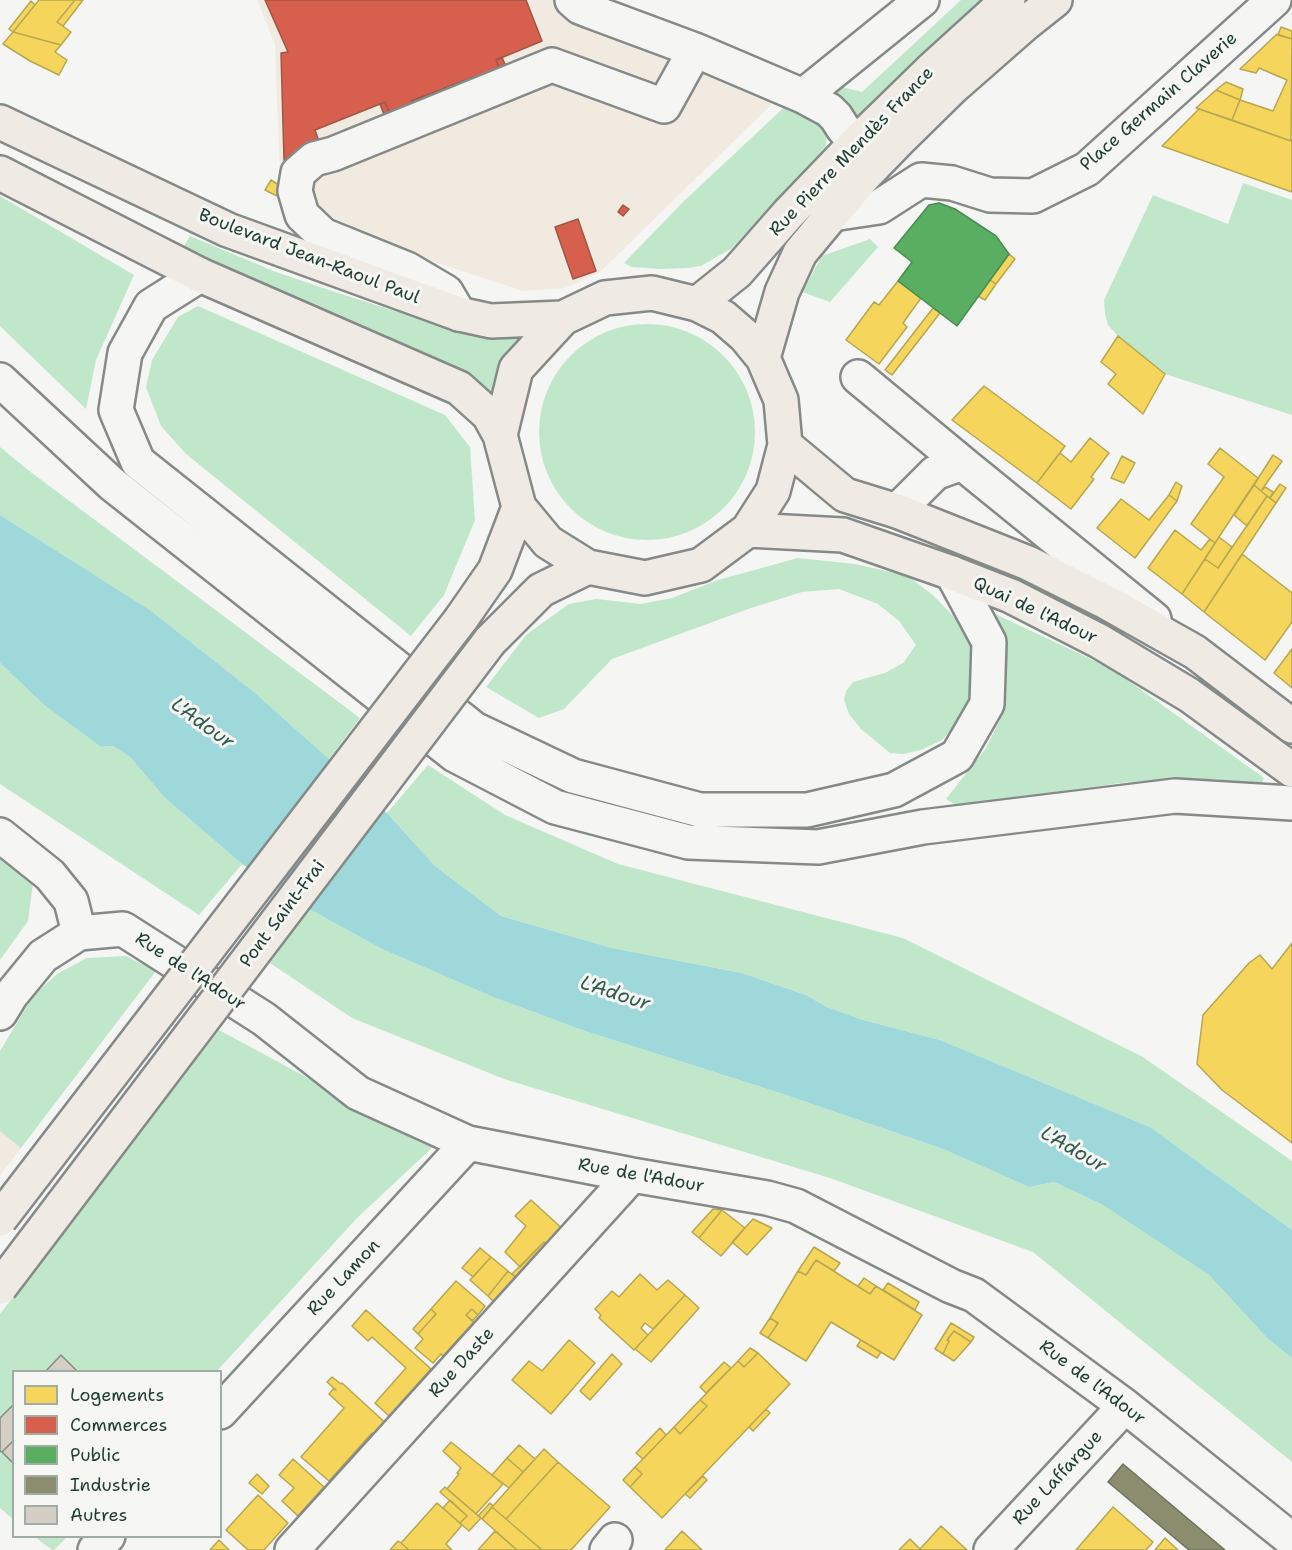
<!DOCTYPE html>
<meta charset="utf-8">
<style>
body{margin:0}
#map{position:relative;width:1292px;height:1550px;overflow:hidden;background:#f5f5f3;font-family:"Shantell Sans",sans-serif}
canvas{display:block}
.legend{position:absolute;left:12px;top:1370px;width:210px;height:168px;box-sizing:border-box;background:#f6f6f2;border:2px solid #a0aca6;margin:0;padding:8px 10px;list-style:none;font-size:18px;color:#1f3d34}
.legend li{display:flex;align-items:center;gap:12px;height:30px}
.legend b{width:30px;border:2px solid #a0aca6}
</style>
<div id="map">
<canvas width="1292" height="1550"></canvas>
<ul class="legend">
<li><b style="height:16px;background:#f6d55c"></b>Logements</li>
<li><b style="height:16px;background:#d6604d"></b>Commerces</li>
<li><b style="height:16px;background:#5aae61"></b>Public</li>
<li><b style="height:16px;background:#8c8c6e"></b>Industrie</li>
<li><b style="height:16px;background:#d5cec5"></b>Autres</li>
</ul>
</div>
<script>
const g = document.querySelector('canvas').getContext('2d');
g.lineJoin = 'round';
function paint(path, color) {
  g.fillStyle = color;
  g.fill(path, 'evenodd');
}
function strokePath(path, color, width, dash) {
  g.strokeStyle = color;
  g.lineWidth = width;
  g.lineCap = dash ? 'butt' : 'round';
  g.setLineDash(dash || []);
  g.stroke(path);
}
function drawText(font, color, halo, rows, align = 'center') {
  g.font = font + ' "Shantell Sans",sans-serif';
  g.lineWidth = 6;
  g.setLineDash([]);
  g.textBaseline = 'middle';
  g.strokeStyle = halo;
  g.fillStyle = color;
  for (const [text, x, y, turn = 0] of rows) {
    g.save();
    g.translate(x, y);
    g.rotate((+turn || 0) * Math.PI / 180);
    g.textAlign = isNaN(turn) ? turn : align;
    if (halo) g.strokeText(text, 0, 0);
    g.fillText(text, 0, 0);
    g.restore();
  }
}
paint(new Path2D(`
 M257,0H558L780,96L599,273L565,288L523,291L398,250L312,206L280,178L275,44Z
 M0,1131L21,1148L0,1175Z`), '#f0eae1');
paint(new Path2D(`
 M961,0H982L906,70L855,121L828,93L842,87L862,92Z
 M792,100L827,126L826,146L732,248L701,266L687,268L660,269L632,267L624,263L683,202Z
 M1243,183L1292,200V415L1165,374L1118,336L1108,325L1105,314L1104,300L1153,195L1228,224Z
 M0,196L134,275L96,360L86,409L0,326Z
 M190,236L276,272L338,293L449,328L497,338L522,339L495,396L470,373L249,280L183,248Z
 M870,239L878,247L830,302L802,292L822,256Z
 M198,306L445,415L470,447L475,520L444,595L411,636L186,454L161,426L146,387L152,360L178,317Z
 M539 432a108 108 0 1 1 216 0a108 108 0 1 1-216 0Z
 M0,447L28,470L360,718L329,759L254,692L150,610L0,515Z
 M798,558L855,564L908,576L934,596L955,618L970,642L971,701L958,723L942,740L921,750L903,754L890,753L861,729L849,714L844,700L846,691L853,682L885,673L903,663L916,645L899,621L878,604L839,589L802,592L748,609L612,659L564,709L539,718L486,687L527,634L569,604L596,599L641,604L672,598L718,580Z
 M991,612L1112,669L1264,778L1261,785L1213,779L1128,782L956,805L946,799L986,748L1002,716L1003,662Z
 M0,663L44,705L101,747L113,746L130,757L165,798L242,864L199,915L0,784Z
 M428,765L505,815L618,864L903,938L1143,1057L1292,1161V1230L1150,1127L940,1040L863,1020L827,1007L806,995L742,973L612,948L501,916L435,866L387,813Z
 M0,852L34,876L28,921L0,960Z
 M309,909L382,949L493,997L582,1030L780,1093L943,1149L1029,1187L1054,1182L1101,1204L1209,1275L1268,1339L1292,1358V1462L1033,1252L830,1178L504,1079L352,1018L270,963Z
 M126,956L156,971L21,1148L0,1131V1051L33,996L57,974L87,958Z
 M219,1030L434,1146L357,1218L217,1371L14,1372L13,1519L0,1508V1314Z
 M35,1537H67L54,1550H52Z`), '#c1e7ca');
paint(new Path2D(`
 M0,515L150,610L254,692L329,759L387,813L435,866L501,916L612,948L742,973L806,995L827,1007L863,1020L940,1040L1150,1127L1292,1230V1358L1268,1339L1209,1275L1101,1204L1054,1182L1029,1187L943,1149L780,1093L582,1030L493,997L382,949L309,909L242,864L165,798L130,757L113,746L101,747L44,705L0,663Z`), '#9fd8da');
const homes = new Path2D(`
 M39,0H75L57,22L71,32L61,45L13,32Z
 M75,0H83L63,26L57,22Z
 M31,1L35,5L13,32L9,29Z
 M1281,27L1292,31V39L1278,35Z
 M13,32L61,45L55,52L67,60L59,75L30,61L3,44Z
 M1277,34L1292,39L1291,141L1232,120L1240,100L1273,111L1287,80L1259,68L1256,73L1240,69Z
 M1226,82L1243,89L1240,100L1216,90Z
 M1216,90L1240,100L1232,120L1196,108Z
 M1199,109L1291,141L1292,139V192L1162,146Z
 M271,180L282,187L277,196L265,190Z
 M1009,254L1015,259L996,284L990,280Z
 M990,280L996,284L985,300L978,296Z
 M898,281L921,298L903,323L907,327L879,364L846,340L874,302L879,305Z
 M933,308L940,313L892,375L885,370Z
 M1118,336L1165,374L1143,414L1108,384L1116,374L1101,362Z
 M984,386L1065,446L1037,483L952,420Z
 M1090,438L1109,453L1091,477L1094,479L1071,509L1037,483L1060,453L1071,462Z
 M1220,448L1258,478L1215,543L1191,524L1224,477L1208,464Z
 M1273,455L1282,461L1261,491L1254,485Z
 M1122,456L1135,463L1124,483L1111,478Z
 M1176,482L1182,486L1177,501L1169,495Z
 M1280,484L1286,488L1276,503L1270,498Z
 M1254,485L1267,496L1247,526L1234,515Z
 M1265,487L1273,492L1270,498L1261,491Z
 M1169,495L1177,501L1135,558L1097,528L1121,499L1149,520Z
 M1267,496L1276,503L1204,612L1182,594L1205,559L1218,568Z
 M1175,530L1201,550L1210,539L1215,543L1182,594L1148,568Z
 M1219,537L1232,547L1218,568L1205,559Z
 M1242,554L1292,593V622L1265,660L1204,612Z
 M1292,649V688L1274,673Z
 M1292,943V1143L1222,1090L1197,1064L1203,1015L1249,963L1260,955L1272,969Z
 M531,1200L566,1232L552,1249L544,1242L520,1267L505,1252L526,1226L515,1216Z
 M713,1209L722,1210L699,1238L692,1232Z
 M722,1210L745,1228L721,1256L699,1238Z
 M753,1219L772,1228L747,1255L732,1242Z
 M544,1242L552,1249L521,1282L512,1274Z
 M814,1247L840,1263L834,1271L816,1260L806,1275L798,1271Z
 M480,1248L491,1257L473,1277L462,1268Z
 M491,1257L508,1271L488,1296L470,1280Z
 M816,1260L870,1294L876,1286L922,1315L894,1360L831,1322L806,1361L768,1338L778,1323L770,1318L798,1271L806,1275Z
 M508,1271L521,1282L499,1307L488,1296Z
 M640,1274L657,1290L668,1280L685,1295L653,1329L645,1323L641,1328L648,1335L634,1350L599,1318L601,1315L595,1309L612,1291L619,1297Z
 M864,1278L876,1286L870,1294L858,1286Z
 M456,1281L485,1306L478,1315L472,1309L466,1315L474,1322L443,1356L441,1354L433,1363L415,1348L423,1339L418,1334L436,1314L431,1309Z
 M888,1283L919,1302L915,1310L883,1290Z
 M685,1295L699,1308L651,1362L635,1349Z
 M431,1309L436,1314L418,1334L413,1329Z
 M472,1309L478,1315L472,1321L466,1315Z
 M366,1310L431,1369L389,1416L375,1403L406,1368L372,1337L368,1341L352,1326Z
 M770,1318L778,1323L768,1338L760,1333Z
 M951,1323L974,1337L971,1342L954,1331L947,1340L949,1341L943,1354L935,1349Z
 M954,1331L971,1342L954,1361L943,1354L949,1341L947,1340Z
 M569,1340L595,1363L551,1414L512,1380L529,1361L542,1371Z
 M861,1340L881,1352L877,1358L857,1346Z
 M750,1348L758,1353L744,1367L738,1361Z
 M758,1353L790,1384L662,1518L630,1487L642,1474L635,1467L674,1427L680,1434L707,1406L700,1400L738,1361L744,1367Z
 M612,1354L622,1364L590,1400L580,1391Z
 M724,1362L731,1368L706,1393L700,1387Z
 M332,1377L341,1384L342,1383L391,1428L379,1439L372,1433L329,1481L301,1457L344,1408L329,1394L333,1389L336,1390L327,1382Z
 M700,1400L707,1406L680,1434L674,1427Z
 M766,1409L770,1413L753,1431L749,1427Z
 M660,1428L666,1435L643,1459L636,1453Z
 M451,1442L503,1484L476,1514L447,1489L459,1474L457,1473L461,1468L443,1451Z
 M519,1445L535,1459L523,1472L507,1458Z
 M544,1449L558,1462L506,1519L492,1507Z
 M507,1458L523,1472L509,1488L492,1475Z
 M293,1459L324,1487L298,1516L282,1501L294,1488L279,1475Z
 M558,1462L610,1507L571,1550H542L506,1519Z
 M635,1467L642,1474L630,1487L623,1480Z
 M257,1474L269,1486L262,1494L249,1483Z
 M703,1476L707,1480L690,1498L685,1494Z
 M445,1487L481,1518L469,1531L460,1523L467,1516L440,1492Z
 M258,1495L288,1523L264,1550H248L226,1530Z
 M450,1500L467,1516L460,1523L443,1508Z
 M437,1503L462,1525L446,1544L452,1550H409L401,1543Z
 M490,1503L493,1506L482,1519L478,1516Z
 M492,1507L506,1519L542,1550H517L482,1519Z
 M1113,1507L1153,1542L1146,1550H1076Z
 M941,1526L967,1550H899L910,1539L920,1549Z
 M495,1531L517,1550H478Z
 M682,1531L702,1550H665Z
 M1165,1538L1178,1550H1155Z
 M219,1540L229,1550H210Z
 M398,1541L401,1543L409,1550H390Z`);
paint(homes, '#f6d55c');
strokePath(homes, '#b6a750', 1.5);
const shops = new Path2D(`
 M265,0H526L542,41L496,60L500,71L477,80L476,76L411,101L413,105L390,114L385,102L315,130L320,144L284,160L281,53L288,52Z
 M502,57L508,72L386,120L380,104L385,102L390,114L413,105L411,101L476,76L477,80L500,71L496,60Z
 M623,205L629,209L623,216L618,212Z
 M578,219L596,271L573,279L555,227Z`);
paint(shops, '#d6604d');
strokePath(shops, '#9f5646', 1.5);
const public = new Path2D(`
 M939,203L955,209L996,236L1009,254L957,326L898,281L912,262L894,248L929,205Z`);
paint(public, '#5aae61');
strokePath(public, '#488c54', 1.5);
const industry = new Path2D(`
 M1123,1464L1225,1550H1189L1108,1482Z`);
paint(industry, '#8c8c6e');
strokePath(industry, '#6b745d', 1.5);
const building = new Path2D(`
 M61,1355L78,1372H45Z
 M14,1404V1440L2,1452L0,1451V1418Z
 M14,1440V1464L2,1452Z`);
paint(building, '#d5cec5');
strokePath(building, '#858a88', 1.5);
const minor = new Path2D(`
 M572,0L580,7L590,11L695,50L803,96L829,110L836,117L843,128L856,143
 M803,96L922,0
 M832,214L879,207L921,180L952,183L990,195L1033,196L1087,169L1274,0
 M200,275L151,306L125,353L116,410L138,462L474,729L573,776L700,810H807L894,790L957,756L987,704L989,642L952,573
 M459,314L446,292L407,269L323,235L302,215L295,191L298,173L314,159L333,154L552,65L664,106L695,50
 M858,377L962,463
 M0,380L112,484L455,755L555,807L688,842L818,847L923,827L1175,796L1292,803
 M897,511L935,473L962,463L1154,619
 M0,835L50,875L71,901L79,933
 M0,1013L11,995L43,956L79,933L123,929L264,1019L358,1093L468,1143L632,1175L767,1198L796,1206L951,1286L974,1295L1125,1406L1292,1540
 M220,1412L468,1143
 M95,1550L108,1536
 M292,1550L632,1175
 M607,1550L615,1540
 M991,1550L1125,1406`);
const major = new Path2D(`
 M0,122L228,230L459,314L491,321L563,318L605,298L652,293L697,304L723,317L745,336L763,358L781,400L785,445L773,491L748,530L701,565L645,578L588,567L548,542L519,507L500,435L516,369L563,318
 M0,173L200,275L459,388L489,415L500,435
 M697,304L737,272L788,214L856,143L931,70L1008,0
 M763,358L782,292L800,253L864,176L899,140L953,87L1026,23L1055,0
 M785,445L845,495L897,511L1028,563L1108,603L1195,652L1292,726
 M748,530L843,535L952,573L1011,596L1099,641L1189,695L1292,770
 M461,619L495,570L519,507
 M490,641L541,590L588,567`);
strokePath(minor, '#858a88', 38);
strokePath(major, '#858a88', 38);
strokePath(minor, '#f5f5f3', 33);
strokePath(major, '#efebe4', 33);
const majorBridge = new Path2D(`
 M0,1219L461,619
 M0,1287L490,641`);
strokePath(majorBridge, '#858a88', 38, []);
strokePath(majorBridge, '#efebe4', 33);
drawText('18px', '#1f3d34', '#f6f6f2', [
 ["Place Germain Claverie",1159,102,-41],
 ["Rue Pierre Mendès France",852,152,-46],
 ["Boulevard Jean-Raoul Paul",309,257,21],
 ["Quai de l'Adour",1035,611,25],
 ["Pont Saint-Frai",283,914,-53],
 ["Rue de l'Adour",190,972,33],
 ["Rue de l'Adour",641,1176,10],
 ["Rue Lamon",344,1278,-47],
 ["Rue Daste",462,1363,-48],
 ["Rue de l'Adour",1092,1383,37],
 ["Rue Laffargue",1058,1478,-47]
]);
drawText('italic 20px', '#315a53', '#f6f6f2', [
 ["L'Adour",202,724,36],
 ["L'Adour",615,994,18],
 ["L'Adour",1073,1150,30]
]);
</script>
